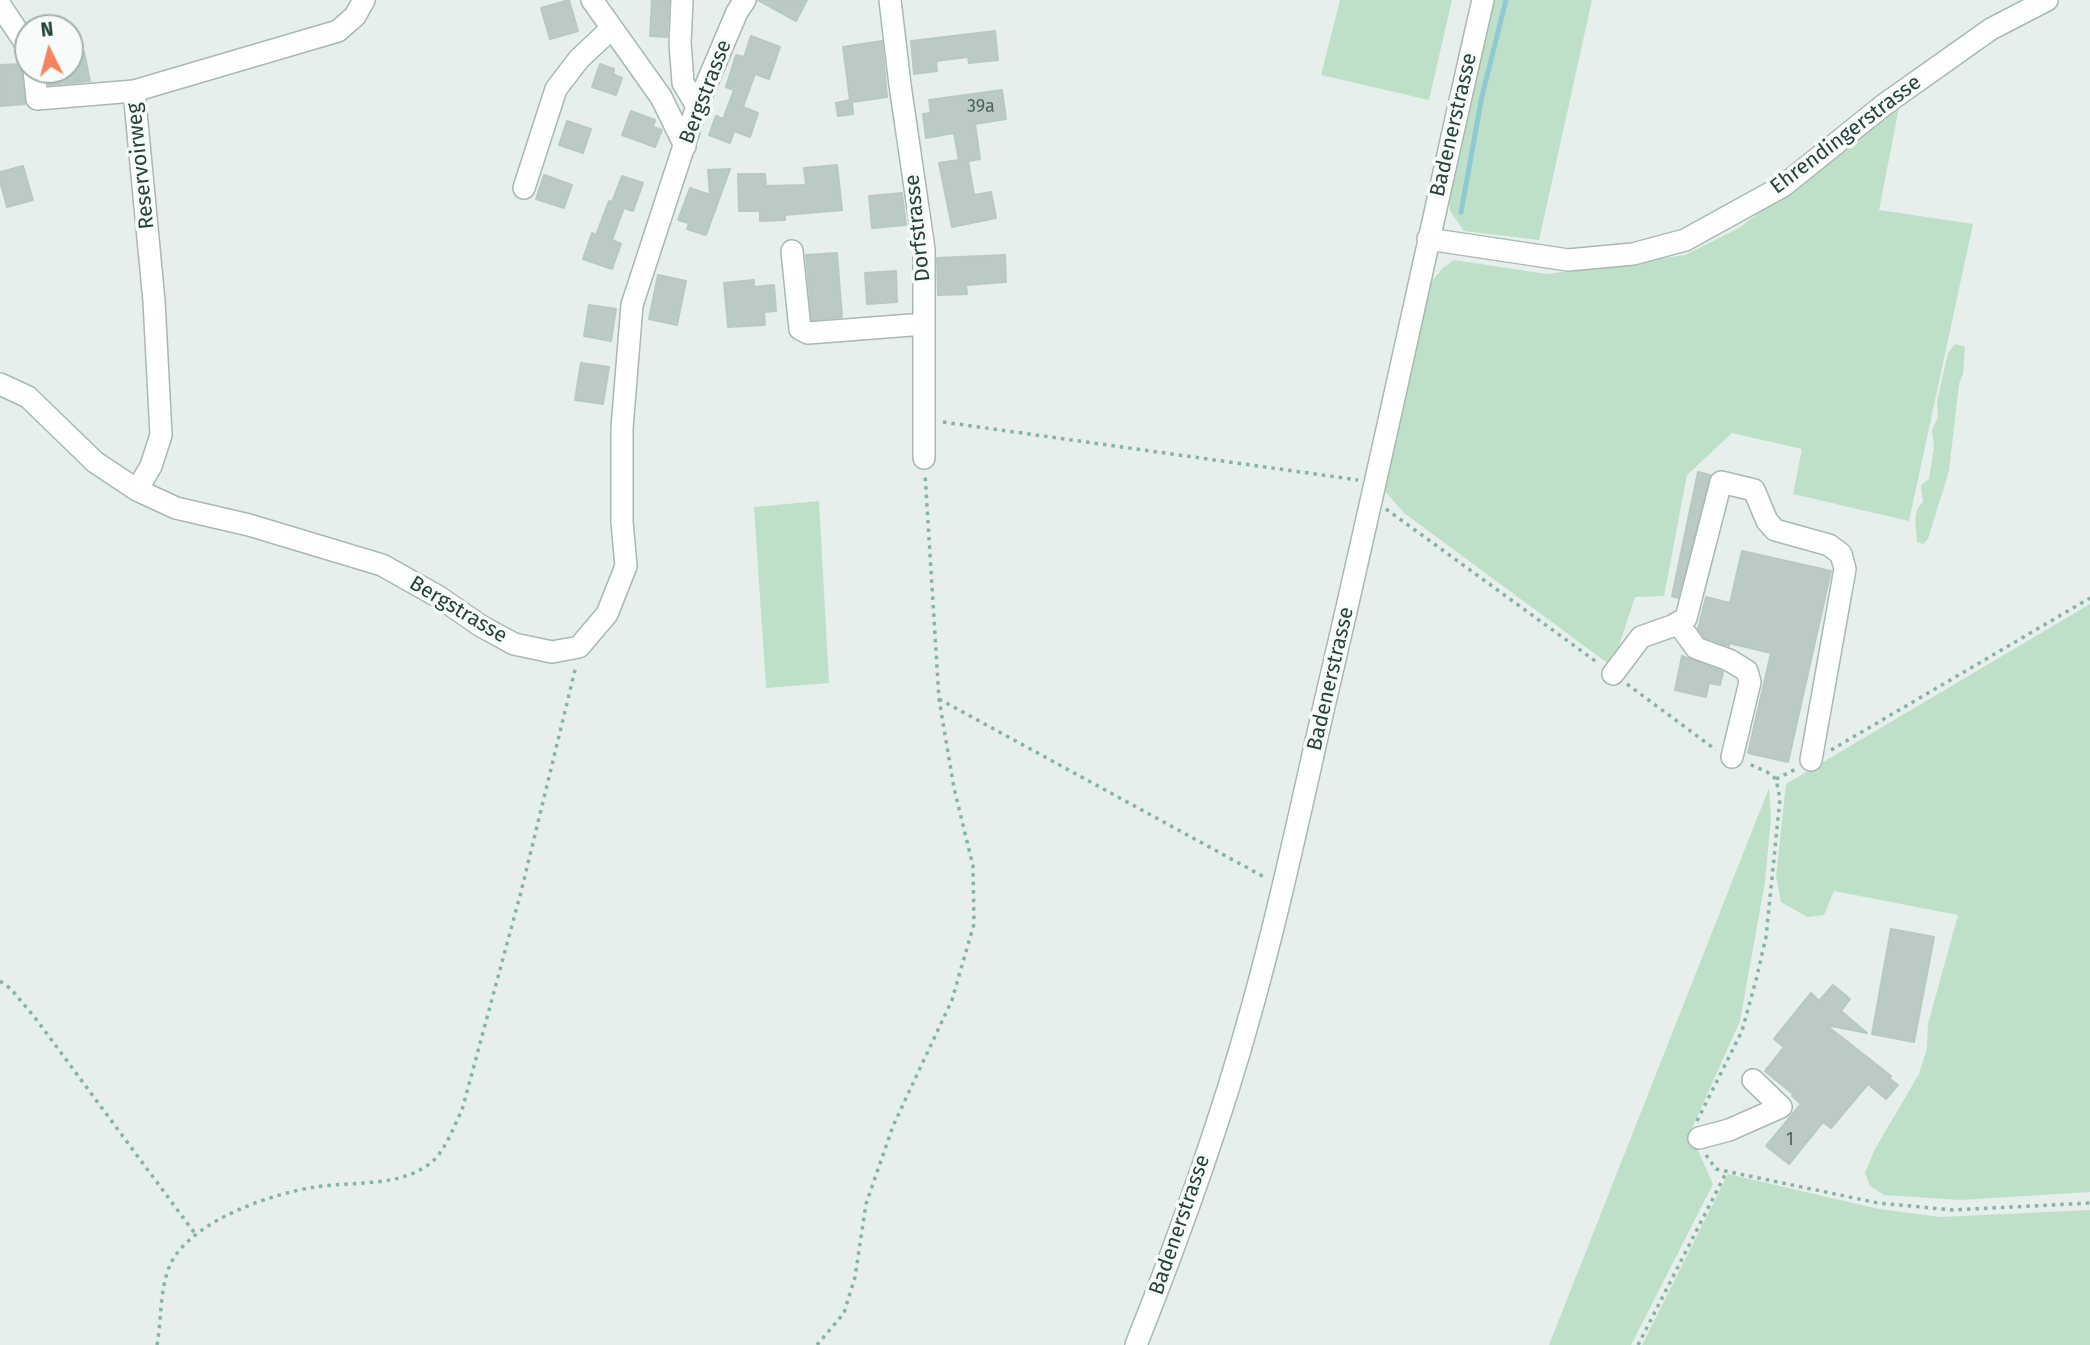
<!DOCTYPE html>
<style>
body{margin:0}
#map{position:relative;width:2090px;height:1345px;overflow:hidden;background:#e6efeb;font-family:"Fira Sans",sans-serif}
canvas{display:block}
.north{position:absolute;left:14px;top:14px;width:70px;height:70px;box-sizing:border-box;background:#f7fbf9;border:2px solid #a3b1ad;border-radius:50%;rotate:354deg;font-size:19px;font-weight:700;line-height:28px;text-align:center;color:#24423a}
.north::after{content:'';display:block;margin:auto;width:24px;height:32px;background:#f4845f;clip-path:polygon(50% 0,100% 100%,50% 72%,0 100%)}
</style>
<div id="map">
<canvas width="2090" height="1345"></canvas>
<div class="north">N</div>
</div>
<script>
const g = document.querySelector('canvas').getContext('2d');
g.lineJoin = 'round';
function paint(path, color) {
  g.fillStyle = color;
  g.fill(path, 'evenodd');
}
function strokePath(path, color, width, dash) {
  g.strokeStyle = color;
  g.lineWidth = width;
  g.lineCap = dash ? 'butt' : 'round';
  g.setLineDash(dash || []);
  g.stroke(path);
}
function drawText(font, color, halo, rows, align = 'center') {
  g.font = font + ' "Fira Sans",sans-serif';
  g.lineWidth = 7;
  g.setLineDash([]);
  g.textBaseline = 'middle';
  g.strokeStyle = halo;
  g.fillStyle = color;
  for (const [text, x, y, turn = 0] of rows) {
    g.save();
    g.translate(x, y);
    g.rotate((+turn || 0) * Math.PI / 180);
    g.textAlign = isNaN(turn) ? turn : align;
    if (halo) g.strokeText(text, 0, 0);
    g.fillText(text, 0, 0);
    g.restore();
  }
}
paint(new Path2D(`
 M1340,0H1452L1429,100L1321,75Z
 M1493,0H1592L1539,240L1464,231L1450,211L1449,185Z
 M1899,108L1879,210L1973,224L1909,521L1793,494L1802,449L1732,433L1687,475L1664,596L1635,597L1614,661L1606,662L1404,513L1385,491L1431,282L1443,268L1454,260L1547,274L1685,255L1739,228Z
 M1955,344L1965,347L1963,374L1959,384L1949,471L1928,539L1923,544L1917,542C1917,527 1911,513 1923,502L1921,485L1929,479L1934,447L1932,430L1938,417L1937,401L1948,353Z
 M819,501L829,683L766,688L754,507Z
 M2090,604V1192L1960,1200L1884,1195L1870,1186L1865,1173L1875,1149L1919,1074L1927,1048L1928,1024L1958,915L1834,891L1824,915L1807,917L1781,902L1776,876L1786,784Z
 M1769,788L1771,818L1765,882L1740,1021L1690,1133L1713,1184L1631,1345H1549Z
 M1728,1174L1879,1209L1940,1217L2090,1210V1345H1642Z`), '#bfe0c8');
strokePath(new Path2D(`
 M1461,212L1482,96L1506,0`), '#8ec9d4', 5);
const building = new Path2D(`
 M569,0L578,31L550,39L541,8Z
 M652,0H669L667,37L650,36Z
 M758,0H807L796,21Z
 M995,31L998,60L969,63L968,57L936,61L937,71L914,74L911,41Z
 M751,36L780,47L769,79L755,74L743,107L758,113L750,137L734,131L730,143L709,135L716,116L723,119L734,90L726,87L736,55L744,57Z
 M882,41L887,97L852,102L853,114L838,116L836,103L850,100L843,47Z
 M84,52L90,81L49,85L47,70H70V55Z
 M23,64L21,71L25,104L0,106V65Z
 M600,64L614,69L613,74L622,78L616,95L592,87Z
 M1002,90L1006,119L975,124L980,159L968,161L974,195L991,192L996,218L952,227L939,163L959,160L954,133L926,138L923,114L931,113L929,100Z
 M631,111L655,120L653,127L662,130L655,147L622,135Z
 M567,121L591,129L583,153L559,145Z
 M837,165L842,210L785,215V220L760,221V211H739L738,174H765L766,186L806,185L804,168Z
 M23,166L33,200L7,207L0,181V172Z
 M730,169L706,235L687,229L689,223L678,220L690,188L710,195L708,170Z
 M544,175L572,185L564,208L536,199Z
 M622,176L643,183L633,211L624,208L612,240L621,244L612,269L583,259L592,233L596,235L609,201L612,202Z
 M902,193L906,225L872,228L869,196Z
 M837,253L842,317L812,320L806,255Z
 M1005,255L1006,282L966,285L967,294L938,295L937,258Z
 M896,271L897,302L867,304L865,273Z
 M658,275L686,281L677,325L649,319Z
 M754,280V287L774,285L776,311L764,312L765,325L728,327L724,283Z
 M589,305L616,309L611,341L584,336Z
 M581,363L609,367L603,404L575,400Z
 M1698,472L1710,475L1678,598L1672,596Z
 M1742,551L1831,571L1788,762L1748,753L1771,653L1729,643V646L1704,637L1698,629L1706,597L1730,603Z
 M1682,656L1723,672L1720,685L1709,683L1706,697L1675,690Z
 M1891,929L1934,937L1914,1042L1872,1034Z
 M1833,985L1850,999L1841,1011L1867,1033L1826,1025L1891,1076L1889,1078L1898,1085L1886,1099L1868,1084L1831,1128L1823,1122L1789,1164L1766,1146L1801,1104L1792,1096L1793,1094L1765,1071L1784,1047L1774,1039L1811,993L1819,1001Z`);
paint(building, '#bbcac4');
strokePath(building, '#b8c9c2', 2);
const minor = new Path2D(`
 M592,0L661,97L685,146
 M682,0L680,43L683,83L697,106
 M890,0L900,85L924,249V458
 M0,5L28,47
 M34,70L37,99L134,91L338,31L355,16L364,0
 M134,91L154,301L161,435L151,466L137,490
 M524,188L556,89L579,59L611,29
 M1428,239L1568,260L1633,254L1685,240L1783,186L1885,104L1991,29L2047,0
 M792,251L800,329L808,333L924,324
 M0,384L28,397L95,462L137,490L176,508L249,525L382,565L439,597L481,626L514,644L552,652L579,647L607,614L626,566L622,522V428L632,305L697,106L737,12L745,0
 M1678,623L1696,648L1729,660L1747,671L1750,682L1732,757
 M1613,674L1641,637L1672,626L1686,618L1721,482L1754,490L1767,521L1775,530L1829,545L1841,554L1845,569L1811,760
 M1699,1138L1729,1130L1781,1107L1753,1080
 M1136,1345C1179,1237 1219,1127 1250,1015C1279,912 1301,807 1325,702C1380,469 1429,234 1483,0`);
strokePath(minor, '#a8b8b2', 24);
strokePath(new Path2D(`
 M943,422L1358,480
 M1386,509L1598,663
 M1627,684L1716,750
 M939,699L1266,878
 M1831,750L2090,598
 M1776,779L1796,769
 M0,981L11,989L36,1019L196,1235
 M1697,1121L1742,1031L1756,980L1766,937L1780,799L1776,779L1767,772L1749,764
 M1706,1155L1716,1169L1878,1203L1953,1210L2090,1203
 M157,1345C162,1318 159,1286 172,1261C195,1220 270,1194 315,1187C353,1181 402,1188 433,1161C446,1149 454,1126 462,1110L521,892L576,666
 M817,1345L844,1313L855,1277L866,1204L893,1126L952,1000L974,924L973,866L954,788L939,699L925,474
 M1638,1345L1727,1171`), '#86b3a5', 3.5, [3.5, 5]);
strokePath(minor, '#fff', 21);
drawText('18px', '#4a645c', null, [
 ["39a",981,107],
 ["1",1790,1140]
]);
drawText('21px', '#24423a', '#f7fbf9', [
 ["Bergstrasse",706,92,-69],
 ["Badenerstrasse",1454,125,-77],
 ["Ehrendingerstrasse",1846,135,-37],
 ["Reservoirweg",141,166,-96],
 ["Dorfstrasse",918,228,-96],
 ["Bergstrasse",458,610,31],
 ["Badenerstrasse",1331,679,-77],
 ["Badenerstrasse",1180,1225,-71]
]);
</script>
